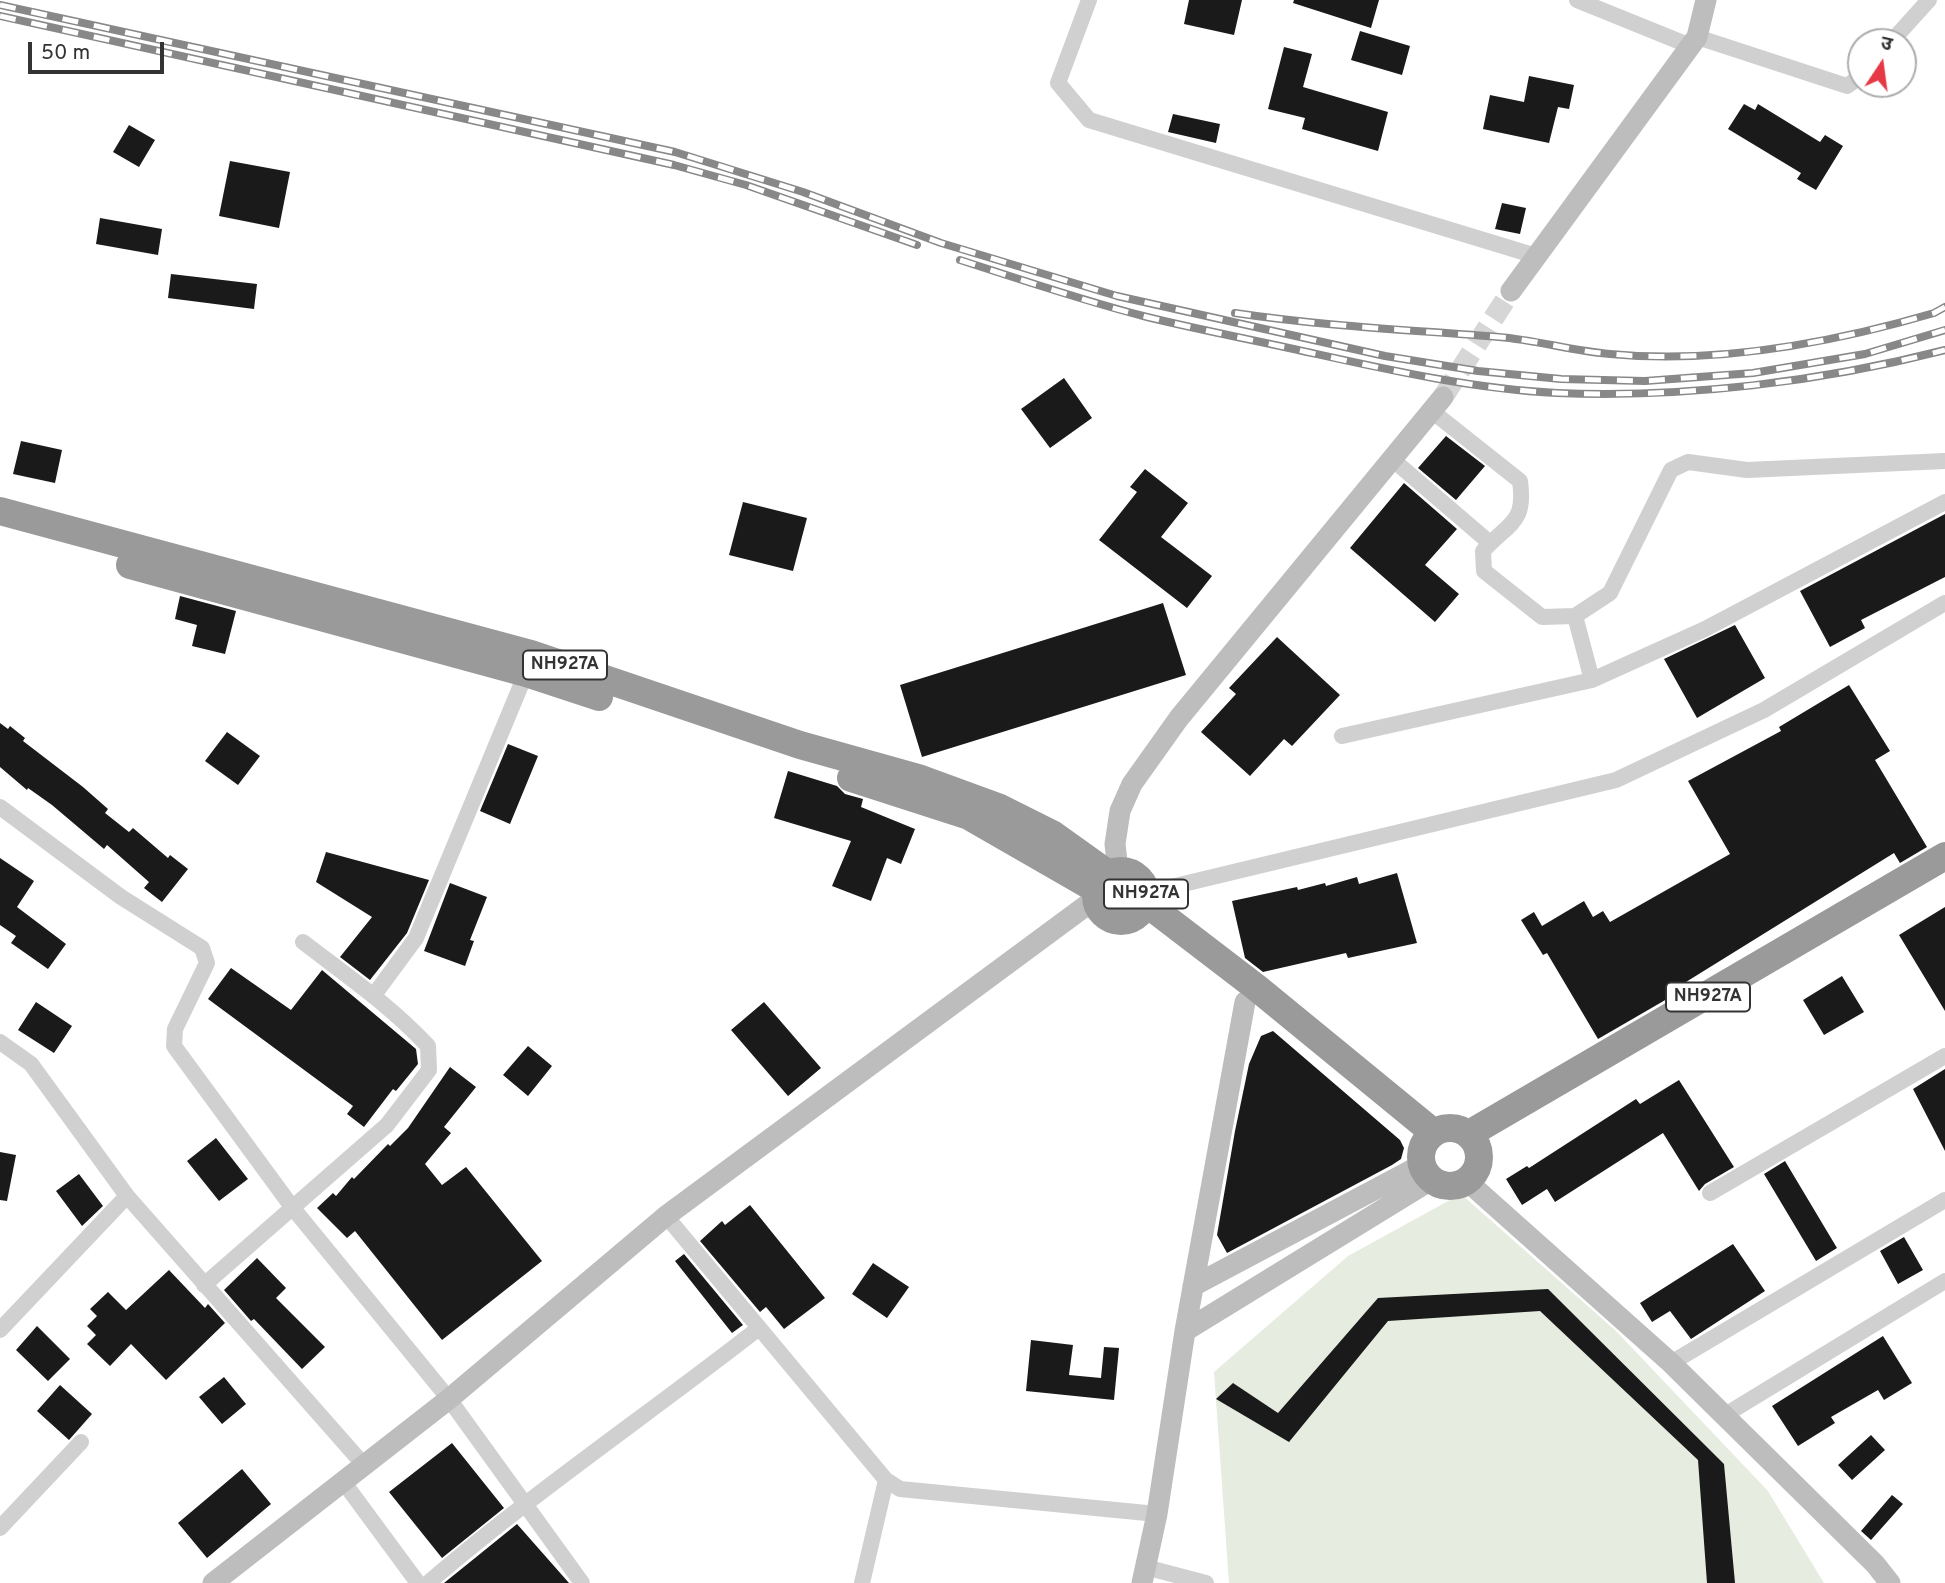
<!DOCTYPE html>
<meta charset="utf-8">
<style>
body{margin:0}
#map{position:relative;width:1945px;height:1583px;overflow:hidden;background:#fff;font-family:Overpass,"Noto Sans Devanagari",sans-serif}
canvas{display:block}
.north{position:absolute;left:1847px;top:28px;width:70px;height:70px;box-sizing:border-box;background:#fff;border:2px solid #adadad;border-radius:50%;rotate:13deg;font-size:19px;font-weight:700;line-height:28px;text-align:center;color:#333}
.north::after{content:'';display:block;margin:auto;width:24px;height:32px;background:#e63946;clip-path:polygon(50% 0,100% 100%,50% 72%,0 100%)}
.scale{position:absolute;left:28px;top:42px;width:136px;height:32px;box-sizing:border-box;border:4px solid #333;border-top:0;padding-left:9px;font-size:21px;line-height:24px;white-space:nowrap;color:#333;-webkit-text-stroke:5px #fff;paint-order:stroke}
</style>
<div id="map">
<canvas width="1945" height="1583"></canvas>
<div class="north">उ</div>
<div class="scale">50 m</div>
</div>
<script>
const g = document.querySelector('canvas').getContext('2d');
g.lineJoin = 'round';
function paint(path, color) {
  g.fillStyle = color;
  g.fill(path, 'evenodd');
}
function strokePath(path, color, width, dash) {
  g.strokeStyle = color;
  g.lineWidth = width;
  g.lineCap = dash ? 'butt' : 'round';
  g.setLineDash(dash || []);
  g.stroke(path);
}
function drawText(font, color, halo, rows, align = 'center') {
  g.font = font + ' Overpass,sans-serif';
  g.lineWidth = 7;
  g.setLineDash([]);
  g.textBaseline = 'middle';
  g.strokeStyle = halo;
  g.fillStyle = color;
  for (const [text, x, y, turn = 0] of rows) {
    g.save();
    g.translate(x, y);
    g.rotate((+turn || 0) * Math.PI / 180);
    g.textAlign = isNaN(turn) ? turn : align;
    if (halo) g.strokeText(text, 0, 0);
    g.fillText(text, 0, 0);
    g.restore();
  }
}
paint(new Path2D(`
 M1461,1194L1616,1331L1768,1491L1824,1583H1229L1214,1372L1348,1256Z`), '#e6ecdf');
paint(new Path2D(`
 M1189,0H1242L1234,35L1184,24Z
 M1294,0H1379L1371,28L1293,3Z
 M1360,31L1410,46L1402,75L1351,60Z
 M1284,47L1312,54L1303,87L1388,112L1378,151L1302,129L1305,118L1268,109Z
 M1529,76L1574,85L1569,109L1558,107L1549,143L1483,129L1490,95L1524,102Z
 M1744,104L1755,110L1758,104L1820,142L1825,135L1843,146L1816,190L1797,179L1801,173L1728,129Z
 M1173,114L1220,124L1216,143L1168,132Z
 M129,125L155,140L139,167L113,152Z
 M230,161L290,172L279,228L219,216Z
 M1502,203L1526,208L1520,234L1495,229Z
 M100,218L162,229L158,255L96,244Z
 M171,274L257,284L254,309L168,298Z
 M1064,378L1092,418L1050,448L1021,409Z
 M1446,436L1485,466L1456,500L1418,468Z
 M21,441L62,450L55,483L13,474Z
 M1145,469L1188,503L1161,537L1212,576L1187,608L1099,540L1137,492L1130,487Z
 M1404,483L1457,529L1425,565L1459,594L1435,622L1350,548Z
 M743,502L807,518L793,571L729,555Z
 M1945,514V577L1861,620L1865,628L1830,647L1800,591Z
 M180,596L236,611L225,654L192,646L197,625L175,619Z
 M1163,603L1186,675L922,757L900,685Z
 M1735,625L1765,678L1697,718L1664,659Z
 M1277,637L1340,695L1292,746L1284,739L1250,776L1201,732L1236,694L1229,688Z
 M1849,685L1890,751L1875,760L1927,847L1900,863L1894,853L1665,995L1667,999L1598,1039L1547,953L1543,955L1521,920L1534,912L1542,926L1584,901L1593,917L1603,911L1610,922L1730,854L1688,781L1781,731L1779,727Z
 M0,723L8,729L10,726L25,738L23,741L83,787L108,809L105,813L129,832L133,828L168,858L170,855L188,869L162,902L144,888L149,882L107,845L104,849L52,805L28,788L27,790L0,767Z
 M227,732L260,756L238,785L205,761Z
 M508,744L538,756L510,824L480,811Z
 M788,771L837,786L845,794L863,799L861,807L915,829L901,864L887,858L871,901L832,886L851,841L774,818Z
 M326,852L429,880L407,933L370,980L340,957L372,917L316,882Z
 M0,858L34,881L17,907L66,944L48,969L11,943L16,936L0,925Z
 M1397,873L1417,943L1348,958L1346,953L1263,972L1245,958L1232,901L1297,887L1298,890L1325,883L1326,886L1357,877L1359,884Z
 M450,883L487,897L470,940L474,941L465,966L424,951Z
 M1945,907V1011L1899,935Z
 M231,968L291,1010L322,970L416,1049L418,1064L396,1091L393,1089L364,1127L347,1114L353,1106L208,999Z
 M1842,976L1864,1012L1824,1035L1803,1000Z
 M36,1002L72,1026L54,1053L18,1030Z
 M764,1002L821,1068L788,1096L731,1030Z
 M1273,1031L1400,1140L1404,1148L1401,1159L1392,1165L1227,1253L1217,1235L1235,1131L1249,1064L1261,1036Z
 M528,1046L552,1066L528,1096L503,1075Z
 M450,1067L476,1087L444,1127L451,1133L425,1164L442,1185L466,1167L542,1261L442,1340L355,1231L347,1238L317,1208L333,1193L336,1196L352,1177L354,1179L388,1144L390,1146L408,1128Z
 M1945,1069V1151L1913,1089Z
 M1679,1080L1734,1167L1705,1184L1699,1191L1663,1133L1555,1202L1547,1189L1522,1205L1506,1179L1527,1166L1529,1168L1636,1099L1640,1104Z
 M216,1138L248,1179L219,1201L187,1161Z
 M0,1152L16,1155L7,1201L0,1200Z
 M1785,1161L1837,1248L1816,1261L1764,1174Z
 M79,1174L103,1206L82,1226L56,1191Z
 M750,1205L825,1298L784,1329L766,1307L760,1312L700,1241L722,1221L725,1225Z
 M1904,1237L1923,1270L1898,1284L1880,1251Z
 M1733,1244L1765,1291L1691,1339L1670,1311L1652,1322L1640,1303Z
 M684,1254L743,1325L732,1333L675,1261Z
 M257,1258L286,1288L276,1298L325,1347L302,1369L254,1319L251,1321L224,1290Z
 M873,1263L909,1287L887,1318L852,1294Z
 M169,1270L205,1308L208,1304L225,1323L166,1380L131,1344L110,1366L87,1344L96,1335L87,1326L97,1316L90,1309L108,1292L126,1310Z
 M1548,1289L1724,1464L1735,1583H1707L1698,1460L1540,1311L1388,1321L1289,1442L1216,1399L1233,1383L1278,1413L1378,1298Z
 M37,1326L70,1359L48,1381L16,1350Z
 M1883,1336L1912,1383L1884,1400L1878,1390L1831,1417L1835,1423L1798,1446L1772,1406Z
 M1031,1340L1073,1345L1069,1375L1101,1378L1104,1347L1119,1348L1114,1400L1026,1391Z
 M224,1377L246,1404L222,1424L199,1397Z
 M60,1385L92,1414L69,1440L37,1411Z
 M1871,1435L1885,1450L1852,1480L1838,1465Z
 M452,1443L504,1508L442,1558L389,1492Z
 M242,1469L271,1504L207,1558L178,1523Z
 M1892,1495L1903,1504L1871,1540L1861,1531Z
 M517,1524L569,1583H444L475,1558Z`), '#1a1a1a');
strokePath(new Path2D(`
 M1443,397L1511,291`), '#d6d6d6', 21, [21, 10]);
strokePath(new Path2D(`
 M1089,0L1058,83L1089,120L1536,256
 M1577,0L1688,45
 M1697,37L1847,86L1861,76
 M1891,42L1929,0
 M1433,412L1520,481C1526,524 1509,522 1483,551L1484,571L1542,617L1575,616L1610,593L1671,470L1688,462L1747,470L1945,461
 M1392,459L1490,543
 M1575,616L1592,680
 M1342,736L1592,680L1705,629L1945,502
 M0,807L121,897L202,948L207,963L175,1029L174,1046L292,1207L449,1399L582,1583
 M1146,893L1616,780L1764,710L1945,603
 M374,995L416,938L526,673
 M0,1042L31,1064L127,1196L363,1464
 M1710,1193L1945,1056
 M666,1216L886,1480L900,1489L1157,1514
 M204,1285L387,1125L429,1070L428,1046C391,1006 346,975 303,942
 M0,1330L127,1196
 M1671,1363L1945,1200
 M1725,1415L1945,1281
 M342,1480L418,1583
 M0,1528L81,1442
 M1145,1567L1206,1583
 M428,1583C534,1492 649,1414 759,1328
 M862,1583L886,1480`), '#d0d0d0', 16);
strokePath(new Path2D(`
 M1511,291L1697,37L1706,0
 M1118,871L1115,844L1120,811L1132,784L1179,718L1443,397
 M1468,1182L1671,1363L1875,1564L1890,1583
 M1193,1286L1421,1165
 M1185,1331L1431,1180
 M213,1583L449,1399L666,1216L1095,899
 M1142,1583L1157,1514L1185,1331L1245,1002`), '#bdbdbd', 21);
strokePath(new Path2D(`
 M0,511L531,654L800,745L918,778L1000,808L1052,834L1108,874
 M130,565L526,673L599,697
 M851,778L969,816L1096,889
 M1096 896a25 25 0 1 1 50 0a25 25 0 1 1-50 0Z
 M1146,903L1257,988L1434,1133
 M1421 1157a29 29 0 1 1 58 0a29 29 0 1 1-58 0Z
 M1469,1134L1945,856`), '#9a9a9a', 28);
const rail = new Path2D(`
 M0,5L675,152L803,192L941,243L1117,296L1385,356L1478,371L1561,379L1645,381L1753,373L1865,354L1945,330
 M0,16L674,165L746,185L917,245
 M960,260C1022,280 1084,301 1147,317C1200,330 1254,340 1307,352C1389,370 1473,389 1557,393C1686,398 1820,382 1945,350
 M1235,313C1322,326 1411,330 1499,337C1536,340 1573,351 1610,354C1717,364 1832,343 1934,313L1945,307`);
strokePath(rail, '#888', 8);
strokePath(rail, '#fff', 5, [16]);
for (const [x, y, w] of [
 [565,665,84],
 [1146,894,84],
 [1708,997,84]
]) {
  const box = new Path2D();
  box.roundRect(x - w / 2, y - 14.5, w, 29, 5);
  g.fillStyle = '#fff';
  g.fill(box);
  strokePath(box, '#333', 2);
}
drawText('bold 18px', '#333', null, [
 ["NH927A",565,665],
 ["NH927A",1146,894],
 ["NH927A",1708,997]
]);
</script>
